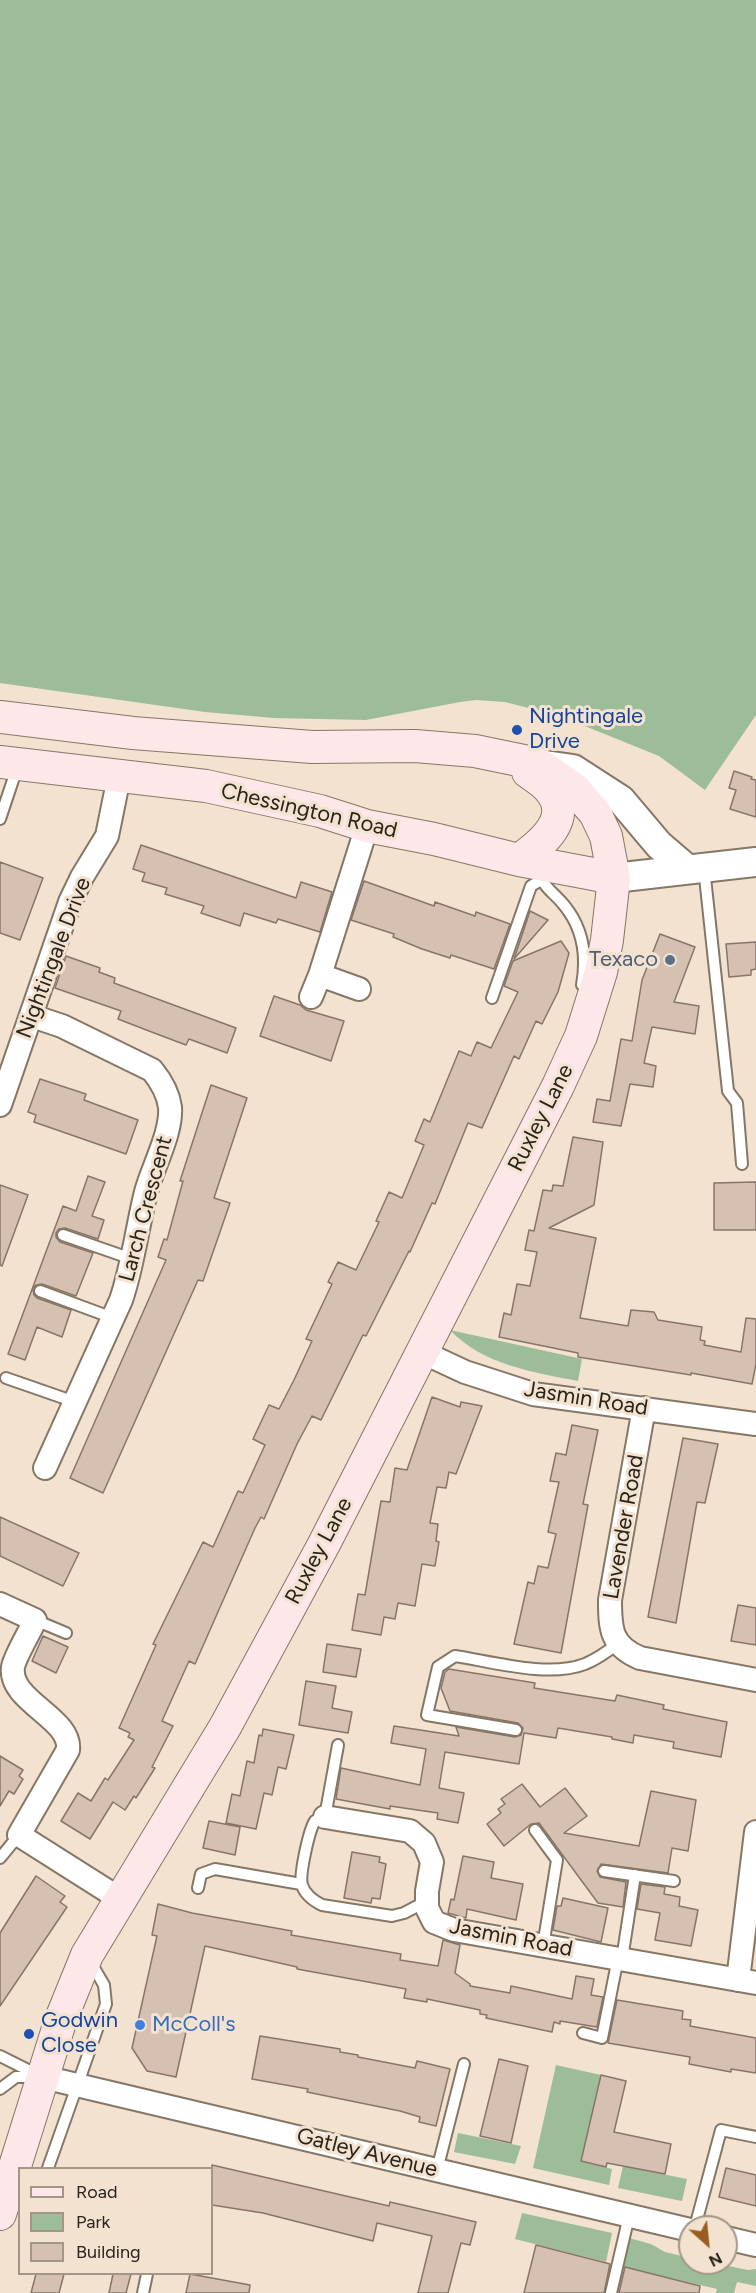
<!DOCTYPE html>
<style>
body{margin:0}
#map{position:relative;width:756px;height:2293px;overflow:hidden;background:#f2e2cf;font-family:Figtree,sans-serif}
canvas{display:block}
.legend{position:absolute;left:18px;top:2167px;width:195px;height:108px;box-sizing:border-box;background:#f2e2cf;border:2px solid #a29687;margin:0;padding:8px 10px;list-style:none;font-size:18px;color:#29231c}
.legend li{display:flex;align-items:center;gap:12px;height:30px}
.legend b{width:30px;border:2px solid #a29687}
.north{position:absolute;left:678px;top:2215px;width:60px;height:60px;box-sizing:border-box;background:#f2e2cf;border:2px solid #a29687;border-radius:50%;rotate:153deg;font-size:16px;font-weight:700;line-height:24px;text-align:center;color:#29231c}
.north::after{content:'';display:block;margin:auto;width:21px;height:27px;background:#9a5d20;clip-path:polygon(50% 0,100% 100%,50% 72%,0 100%)}
</style>
<div id="map">
<canvas width="756" height="2293"></canvas>
<ul class="legend">
<li><b style="height:8px;background:#fde7e8"></b>Road</li>
<li><b style="height:16px;background:#9dbd99"></b>Park</li>
<li><b style="height:16px;background:#d6c0b2"></b>Building</li>
</ul>
<div class="north">N</div>
</div>
<script>
const g = document.querySelector('canvas').getContext('2d');
g.lineJoin = 'round';
function paint(path, color) {
  g.fillStyle = color;
  g.fill(path, 'evenodd');
}
function strokePath(path, color, width, dash) {
  g.strokeStyle = color;
  g.lineWidth = width;
  g.lineCap = dash ? 'butt' : 'round';
  g.setLineDash(dash || []);
  g.stroke(path);
}
function drawText(font, color, halo, rows, align = 'center') {
  g.font = font + ' Figtree,sans-serif';
  g.lineWidth = 6;
  g.setLineDash([]);
  g.textBaseline = 'middle';
  g.strokeStyle = halo;
  g.fillStyle = color;
  for (const [text, x, y, turn = 0] of rows) {
    g.save();
    g.translate(x, y);
    g.rotate((+turn || 0) * Math.PI / 180);
    g.textAlign = isNaN(turn) ? turn : align;
    if (halo) g.strokeText(text, 0, 0);
    g.fillText(text, 0, 0);
    g.restore();
  }
}
paint(new Path2D(`
 M0,0H756V715L705,790L659,756L560,716L505,702L476,700L460,702L366,720L274,718L205,712L0,683Z
 M450,1330L582,1359L578,1381C533,1372 483,1365 450,1330Z
 M556,2065L601,2075L581,2161L612,2169L609,2185L533,2168Z
 M458,2133L521,2146L515,2164L454,2152Z
 M623,2166L687,2179L682,2201L618,2188Z
 M522,2213L612,2233L606,2262L515,2239Z
 M629,2238L651,2244L665,2252L690,2258V2263H714L748,2270L756,2269V2286L737,2282L734,2293H716L717,2289L624,2267Z`), '#9dbd99');
const building = new Path2D(`
 M734,771L752,777L751,779L756,780V817L730,809L736,790L729,788Z
 M141,845L296,898L301,882L332,892L320,932L278,919L276,923L244,913L240,926L201,913L204,906L165,894L167,888L142,881L145,873L133,869Z
 M0,862L43,878L20,940L0,933Z
 M364,881L434,906L435,902L475,916L476,912L510,924L494,969L451,955L450,958L422,949L393,937L394,934L351,920Z
 M530,911L548,920L514,959Z
 M660,934L695,947L674,1002L699,1006L695,1034L652,1027L644,1063L656,1066L653,1087L630,1084L621,1126L593,1122L597,1099L610,1101L621,1039L632,1041L642,980Z
 M561,941L569,953L558,992L542,1024L536,1021L519,1059L514,1056L482,1128L468,1123L435,1204L432,1203L410,1252L409,1251L366,1336L363,1335L321,1420L312,1416L297,1444L264,1519L261,1517L255,1528L195,1664L189,1661L162,1721L173,1726L152,1767L155,1768L136,1798L134,1796L125,1810L113,1802L90,1839L61,1821L78,1793L91,1801L105,1778L108,1780L134,1740L128,1737L130,1733L119,1728L156,1645L153,1644L203,1542L213,1547L238,1491L243,1493L265,1445L253,1439L269,1405L279,1409L294,1380L312,1341L306,1339L332,1284L328,1282L338,1262L356,1270L379,1222L376,1221L389,1192L402,1198L424,1145L415,1141L424,1119L430,1122L459,1051L471,1056L477,1042L491,1048L518,992L504,986L513,961Z
 M756,942V969L751,970V975L729,977L726,944Z
 M66,956L100,968L99,972L115,978L114,983L236,1028L227,1053L189,1039L186,1045L149,1031L118,1019L121,1011L55,988Z
 M274,996L300,1005L306,1010L344,1021L331,1061L260,1036Z
 M40,1079L86,1094L84,1100L138,1120L126,1154L34,1122L36,1115L28,1112Z
 M211,1085L247,1098L214,1198L230,1203L203,1281L198,1280L103,1493L70,1478L166,1260L158,1257L164,1239L167,1240L183,1181H180Z
 M573,1137L603,1142L594,1205L549,1228L596,1238L580,1318L628,1326L631,1310L654,1312L658,1320L702,1327L700,1340L705,1341L704,1345L741,1352L746,1318L756,1319V1364L752,1384L691,1373V1375L578,1357V1353L499,1337L504,1313L511,1315L517,1284L530,1286L537,1252L525,1250L529,1230L534,1231L543,1190L552,1191L553,1185L563,1186Z
 M88,1176L105,1182L92,1216L104,1220L98,1239L65,1228L59,1229L56,1233V1237L60,1242L93,1253L76,1296L42,1284L36,1285L33,1289L34,1295L37,1298L71,1310L62,1337L37,1327L25,1360L8,1354L63,1206L76,1211Z
 M756,1182V1230H714V1183Z
 M0,1185L28,1195L2,1266L0,1265Z
 M432,1397L460,1407L461,1402L482,1406L456,1474L449,1472L446,1488L437,1487L430,1523L438,1524L436,1541L439,1542L435,1566L422,1564L415,1606L398,1603L395,1619L384,1617L381,1635L352,1630L358,1594L365,1595L381,1501L390,1502L395,1468L407,1470Z
 M572,1425L598,1430L583,1504L588,1505L561,1653L514,1644L528,1582L534,1584L538,1566L548,1568L556,1534L548,1532L559,1482L550,1481L556,1453L566,1455Z
 M683,1438L718,1444L705,1503L697,1502L676,1623L648,1617Z
 M0,1517L79,1553L63,1586L0,1556Z
 M738,1605L756,1608V1645L731,1641Z
 M43,1636L68,1647L56,1673L32,1661Z
 M327,1644L361,1649L356,1677L323,1672Z
 M449,1669L535,1683L534,1688L615,1701L617,1695L664,1705L663,1709L727,1722L721,1757L673,1748L674,1742L634,1735L633,1743L612,1739V1737L558,1728L556,1738L524,1733L519,1764L445,1752L439,1788L464,1793L458,1823L437,1819L438,1813L390,1806V1809L336,1799L341,1768L420,1785L426,1749L391,1743L394,1726L459,1736L456,1727L515,1737L521,1735L523,1728L518,1723L450,1711L441,1688L445,1672Z
 M306,1681L336,1686L332,1708L352,1712L348,1733L299,1725Z
 M263,1729L294,1735L286,1769L278,1767L272,1795L264,1793L256,1829L226,1823L232,1794L240,1796L247,1761L254,1763L259,1735L262,1736Z
 M0,1756L23,1770L19,1776L23,1779L14,1794L9,1791L0,1806Z
 M522,1784L540,1807L565,1788L587,1816L564,1833L639,1846L651,1791L696,1800L688,1851L672,1848L668,1873L601,1864L597,1871L600,1877L626,1882L623,1907L598,1903L539,1823L531,1824L504,1846L487,1824L501,1813L498,1809L505,1804L501,1799Z
 M209,1821L240,1827L235,1855L203,1848Z
 M352,1852L380,1857L379,1862L386,1864L380,1899L372,1898L371,1903L344,1898Z
 M463,1856L494,1862L491,1878L523,1884L516,1920L467,1909L466,1918L448,1913L451,1899L454,1900Z
 M36,1876L65,1896L60,1902L67,1907L0,2006V1933Z
 M641,1884L665,1887L664,1894L680,1897L679,1906L698,1910L691,1946L655,1940L660,1913L637,1909Z
 M563,1898L608,1908L601,1942L553,1930L557,1906H561Z
 M158,1904L192,1913L292,1931L291,1935L401,1954L400,1960L438,1966L443,1940L460,1945L455,1973L470,1984V1986L510,1993L511,1986L572,1999L576,1976L594,1979L591,1995L603,1997L597,2027L560,2021V2024L554,2022L552,2032L486,2018L487,2015L480,2014V2010L427,1999V2002L404,1998L406,1989L297,1969V1967L205,1946L176,2077L147,2071L132,2048L157,1936L152,1935Z
 M617,2000L683,2011L682,2019L691,2020L690,2026L756,2038V2073L731,2069V2072L689,2064L690,2057L608,2043Z
 M260,2036L340,2049V2052L358,2055V2057L415,2068L417,2061L450,2069L436,2126L419,2122L420,2117L400,2111L307,2092L308,2089L252,2079Z
 M499,2059L528,2066L511,2143L480,2136Z
 M601,2075L626,2081L614,2132L671,2144L665,2174L607,2163L606,2167L581,2161Z
 M212,2165L389,2206L390,2202L476,2222L470,2245L461,2243L448,2293H418L432,2236L377,2223L373,2241L263,2213L212,2205Z
 M726,2168L756,2175V2206L719,2197Z
 M536,2245L610,2264L604,2293H524Z
 M625,2267L700,2286L699,2293H619Z
 M36,2274H64L59,2293H31Z
 M113,2274H131L126,2293H109Z
 M190,2274L250,2285L249,2293H186Z`);
paint(building, '#d6c0b2');
strokePath(building, '#897568', 1.5);
const service = new Path2D(`
 M0,819L17,768
 M538,868C544,890 551,889 564,905C583,928 587,957 582,985
 M704,868L728,1091L737,1103L742,1164
 M492,998L531,886L541,880
 M63,1235L132,1259
 M40,1291L113,1318
 M6,1378L75,1402
 M35,1620L66,1633
 M516,1730L427,1715L438,1667L455,1656C494,1662 548,1678 585,1664C597,1659 607,1652 617,1644
 M338,1745L325,1817L315,1821C309,1830 299,1875 302,1885C305,1895 314,1901 322,1905L392,1916L404,1913L427,1901
 M535,1830L557,1860L543,1946
 M0,1858L19,1835
 M604,1871L674,1881
 M198,1888L201,1874L215,1869L301,1884
 M622,1959L635,1875
 M583,2033L602,2038L618,1958
 M0,2056L40,2076
 M0,2089L16,2077H40
 M48,2168L106,2004L104,1985L90,1961
 M437,2170L464,2064
 M695,2227L721,2130L756,2137
 M143,2293L147,2274
 M611,2293L629,2216`);
const minor = new Path2D(`
 M320,975L359,989
 M311,997L320,975L367,826
 M32,1016L62,1026L152,1070C161,1081 168,1092 170,1107C172,1133 153,1166 146,1192C137,1228 133,1265 121,1300L45,1468
 M0,1105L70,902L82,877L107,836L119,777
 M422,1352L465,1372L533,1394L756,1424
 M644,1408L610,1600C610,1629 611,1646 640,1658L756,1680
 M0,1604L35,1620C30,1632 15,1656 13,1667C8,1701 72,1718 68,1750L19,1835L120,1899
 M325,1817L410,1831L424,1843L432,1862L427,1891V1908L434,1922L454,1930L756,1983
 M738,1980L756,1832
 M43,2077L690,2230
 M726,2238L756,2245`);
const tertiary = new Path2D(`
 M538,764L573,769L621,800L659,845L687,869
 M614,878L756,862`);
const secondary = new Path2D(`
 M0,717L133,733L312,747L415,746L475,751L538,764L574,789L595,813L606,836L614,878L607,940L601,972L581,1036L558,1086L324,1544L225,1727L87,1955L61,2019L0,2214
 M0,762L206,786L320,811L367,826L434,839L519,860L614,878
 M519,860C540,845 574,819 550,790C545,783 535,777 528,772`);
strokePath(service, '#857765', 14);
strokePath(minor, '#857765', 26);
strokePath(tertiary, '#857765', 32);
strokePath(secondary, '#857765', 34);
strokePath(service, '#fff', 10);
strokePath(minor, '#fff', 22);
strokePath(tertiary, '#fff', 28);
strokePath(secondary, '#fde7e8', 32);
for (const [x, y, r, color] of [
 [517,730,6,"#1a4fb4"],
 [670,960,6,"#5c6f8a"],
 [140,2025,6,"#3f7fe0"],
 [29,2034,6,"#1a4fb4"]
]) {
  const dot = new Path2D();
  dot.arc(x, y, r, 0, 2 * Math.PI);
  g.fillStyle = color;
  g.fill(dot);
  strokePath(dot, '#f2e2cf', 2);
}
drawText('22px', '#164399', '#f2e2cf', [
 ["Nightingale",529,717],
 ["Drive",529,742],
 ["Godwin",41,2021],
 ["Close",41,2046]
], 'left');
drawText('22px', '#29231c', '#f2e2cf', [
 ["Chessington Road",309,811,13],
 ["Nightingale Drive",54,958,-69],
 ["Ruxley Lane",541,1118,-63],
 ["Larch Crescent",146,1209,-75],
 ["Jasmin Road",586,1399,9],
 ["Lavender Road",624,1527,-80],
 ["Ruxley Lane",319,1551,-62],
 ["Jasmin Road",511,1938,11],
 ["Gatley Avenue",367,2153,14]
]);
drawText('22px', '#4e5e75', '#f2e2cf', [
 ["Texaco",658,960]
], 'right');
drawText('22px', '#366cbe', '#f2e2cf', [
 ["McColl's",152,2025]
], 'left');
</script>
